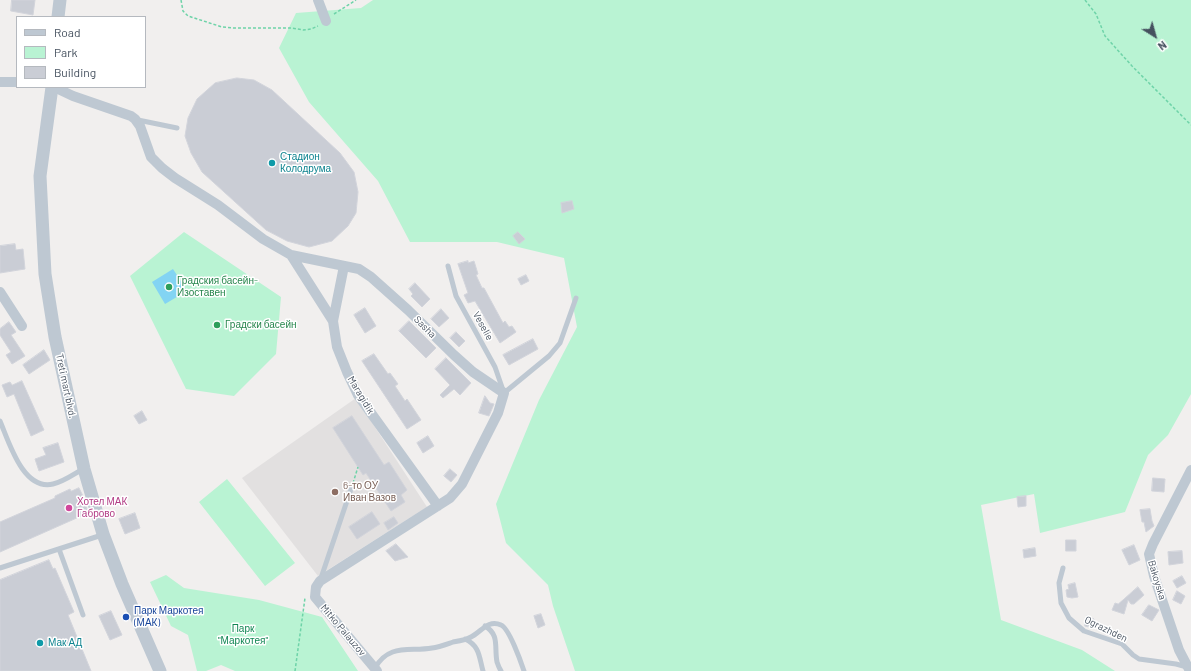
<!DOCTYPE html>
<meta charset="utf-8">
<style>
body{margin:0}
#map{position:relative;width:1191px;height:671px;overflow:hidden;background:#f1efee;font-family:Barlow,sans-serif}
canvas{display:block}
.legend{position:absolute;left:16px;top:16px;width:130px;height:72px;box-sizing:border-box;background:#fff;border:1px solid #b5b9bf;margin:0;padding:5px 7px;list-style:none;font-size:12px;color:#45505e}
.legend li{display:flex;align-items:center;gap:8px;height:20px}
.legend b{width:20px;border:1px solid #b5b9bf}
.north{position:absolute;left:1135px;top:16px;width:40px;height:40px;-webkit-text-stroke:3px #fff;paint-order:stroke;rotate:143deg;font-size:11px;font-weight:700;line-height:16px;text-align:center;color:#45505e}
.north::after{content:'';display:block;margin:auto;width:14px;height:18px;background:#45505e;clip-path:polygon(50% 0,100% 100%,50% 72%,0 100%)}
</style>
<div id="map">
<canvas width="1191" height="671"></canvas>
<ul class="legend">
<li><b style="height:5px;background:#bec8d2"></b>Road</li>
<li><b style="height:11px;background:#b9f3d3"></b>Park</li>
<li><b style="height:11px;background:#cacdd5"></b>Building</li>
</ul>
<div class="north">N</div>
</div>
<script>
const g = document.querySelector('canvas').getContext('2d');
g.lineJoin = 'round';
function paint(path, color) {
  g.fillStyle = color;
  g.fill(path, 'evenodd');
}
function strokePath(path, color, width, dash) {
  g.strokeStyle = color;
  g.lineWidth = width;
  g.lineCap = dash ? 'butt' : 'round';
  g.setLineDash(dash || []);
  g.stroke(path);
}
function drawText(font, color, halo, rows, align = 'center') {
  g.font = font + ' Barlow,sans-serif';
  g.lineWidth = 3;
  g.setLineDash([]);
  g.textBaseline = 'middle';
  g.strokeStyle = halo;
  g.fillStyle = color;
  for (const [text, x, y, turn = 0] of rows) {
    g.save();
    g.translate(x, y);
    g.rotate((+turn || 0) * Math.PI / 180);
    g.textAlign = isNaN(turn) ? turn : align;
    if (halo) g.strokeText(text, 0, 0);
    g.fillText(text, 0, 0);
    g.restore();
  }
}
paint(new Path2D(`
 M356,398L427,507L318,576L242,478Z`), '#e2e0e0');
paint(new Path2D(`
 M373,0H1191V394L1168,435L1148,455L1125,512L1040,533L1034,494L981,505L1001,620L1082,650L1115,671H575L553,606L548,585L506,543L496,504L539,400L577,327L564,258L497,242H410L378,181L309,102L279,48L296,13L361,8Z
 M184,232L281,297L276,354L234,396L186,389L130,276Z
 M227,479L295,563L265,586L199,502Z
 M166,575L184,588L259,600L322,617L358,671H235L221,665L206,671H197L188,635L171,626L150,582Z`), '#b9f3d3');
paint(new Path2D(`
 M173,269L187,291L165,304L152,282Z`), '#83d4f3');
const building = new Path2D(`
 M12,0H35L33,15L11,11Z
 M237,78L254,80L272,90L340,153L354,172L358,192L356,213L348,226L332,241L309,247L287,241L266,230L202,172L191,153L185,136L188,118L197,99L215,83Z
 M572,201L574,209L562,213L561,203Z
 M518,232L525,239L519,244L513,236Z
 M15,244L16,250L23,249L25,269L0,273V246Z
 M468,261V263L474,261L478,274L476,275L482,288H484L503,323L505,321L509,327L512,326L516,332L500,343L475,301L468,303L464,295L468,293L458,264Z
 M526,275L529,281L521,285L518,279Z
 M415,283L430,299L422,307L411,296L413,294L409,289Z
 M365,308L376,326L365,333L354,315Z
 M441,309L449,318L439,327L431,319Z
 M409,321L436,348L426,358L399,331Z
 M9,322L16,332L11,335L25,356L12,364L6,355L11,352L0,335V329Z
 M456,332L465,341L459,347L450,338Z
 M533,339L538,349L509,365L503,355Z
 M44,350L50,360L29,374L23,365Z
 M374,354L388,374L390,373L398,384L395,386L405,401L407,399L421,420L407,429L362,361Z
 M446,358L471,383L460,395L454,389L443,398L440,395L450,385L435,369Z
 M22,381L44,430L31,436L14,394L7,397L2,385L10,382L12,385Z
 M485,396L490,403L494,404L489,416L479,413Z
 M142,411L147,420L139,424L134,416Z
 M352,416L384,465L389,462L407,490L401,495L405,502L391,511L366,473L363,475L333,428Z
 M428,436L434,446L423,453L417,443Z
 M58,443L64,462L39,471L35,459L46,455L43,448Z
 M450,469L457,475L451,482L444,476Z
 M1153,478L1165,479L1164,492L1152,491Z
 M79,488L84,498L88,513L0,552V522L55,498V496L70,489L71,491Z
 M1026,496V506L1018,507L1017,497Z
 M1150,509L1152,521L1154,526L1146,532L1144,522H1142L1140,510Z
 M372,512L380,524L357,539L349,527Z
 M135,513L140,528L125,534L119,519Z
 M394,517L398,523L388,530L384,523Z
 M1066,540H1076V551H1066Z
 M396,544L408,557L395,561L386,551Z
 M1134,545L1140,560L1129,565L1122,550Z
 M1035,548L1036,556L1024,558L1023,550Z
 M1182,551L1183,563L1169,565L1168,552Z
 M49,560L53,569L55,568L74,612L68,615L91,671H0V580Z
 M1182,576L1186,583L1177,588L1173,581Z
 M1075,583L1078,597L1072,598L1067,597L1066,590L1069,589L1068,585Z
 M1138,587L1144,595L1134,604H1131L1128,600L1124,614L1112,610L1115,603L1118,604Z
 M1177,591L1185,596L1181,604L1173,600Z
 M1149,605L1159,610L1152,621L1142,615Z
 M111,611L122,635L110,640L99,616Z
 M541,614L545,625L538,628L534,616Z
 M1087,616L1094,619L1092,628L1085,626Z`);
paint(building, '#cacdd5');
strokePath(building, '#d2d4db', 1);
strokePath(new Path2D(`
 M181,0L183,11L188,16L222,27L234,28H292L303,30L311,29L318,26
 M1085,0L1096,14L1105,36L1132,66L1191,125
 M334,14L356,0
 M353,483L358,467
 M295,671L305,598`), '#6ed3a8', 1.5, [3, 2]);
strokePath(new Path2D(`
 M138,120L177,128
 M448,266L456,296L495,367L504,393L549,356L560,343L576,298
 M0,421C9,442 23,491 53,484C63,482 74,474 83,469
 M59,549L83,615
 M0,568L102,535
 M1063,568L1059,583L1061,603L1069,618L1084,631L1122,644L1133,655L1139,659L1176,664L1187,667
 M321,578L351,489
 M485,626C500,635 494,647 497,662C498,665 499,668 501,671
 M465,639C480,646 479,657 483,671
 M375,668C389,643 410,652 432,648C439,647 447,644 453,642C459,641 466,640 471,637C481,632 488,619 501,625C509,628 521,662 524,671`), '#bec8d2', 5);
strokePath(new Path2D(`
 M318,0L326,21
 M0,82H17
 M54,87L73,96L131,116L135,119L140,126L151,157L162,168L175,178L218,205L263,239L291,255L359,269L371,277L408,310L454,355L473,372L504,393L498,413L462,484L450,498L320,581L316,587L315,597L377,671
 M291,255L333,321
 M344,266L333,321L337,347L347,372L358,395L438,506
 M0,292L22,326
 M1190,671L1179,650L1154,576L1149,554L1153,544L1191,470`), '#bec8d2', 10);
strokePath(new Path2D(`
 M58,17L60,0
 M52,87L40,176L45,274L55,337L84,469L103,534L122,584L160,671`), '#bec8d2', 13);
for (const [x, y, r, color] of [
 [272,163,4,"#0f9aa8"],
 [169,287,4,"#2e9e5b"],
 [217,325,4,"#2e9e5b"],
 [335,492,4,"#8d6e63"],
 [69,508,4,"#d1479c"],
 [126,617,4,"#1a4fb4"],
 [40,643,4,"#0f9aa8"]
]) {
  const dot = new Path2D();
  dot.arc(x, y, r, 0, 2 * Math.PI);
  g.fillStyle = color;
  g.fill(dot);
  strokePath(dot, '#fff', 1.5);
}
drawText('10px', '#0d838f', '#fff', [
 ["Стадион",280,157],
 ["Колодрума",280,169],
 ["Мак АД",48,643]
], 'left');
drawText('10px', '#27864d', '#fff', [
 ["Градския басейн-",177,281],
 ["Изоставен",177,293],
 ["Градски басейн",225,325]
], 'left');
drawText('10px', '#45505e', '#fff', [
 ["Veselie",483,326,61],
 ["Sasha",425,327,45],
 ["Treti mart blvd.",66,386,78],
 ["Maragidik",361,395,59],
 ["Bakoyska",1157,580,73],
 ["Ograzhden",1106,629,26],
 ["Mitko Palauzov",343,630,50]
]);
drawText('10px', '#785e54', '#fff', [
 ["6-то ОУ",343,486],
 ["Иван Вазов",343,498]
], 'left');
drawText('10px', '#b23c85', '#fff', [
 ["Хотел МАК",77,502],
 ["Габрово",77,514]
], 'left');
drawText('10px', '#164399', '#fff', [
 ["Парк Маркотея",134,611],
 ["(МАК)",134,623]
], 'left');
drawText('10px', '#0f8552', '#fff', [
 ["Парк",243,629],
 ["\"Маркотея\"",243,641]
]);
</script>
